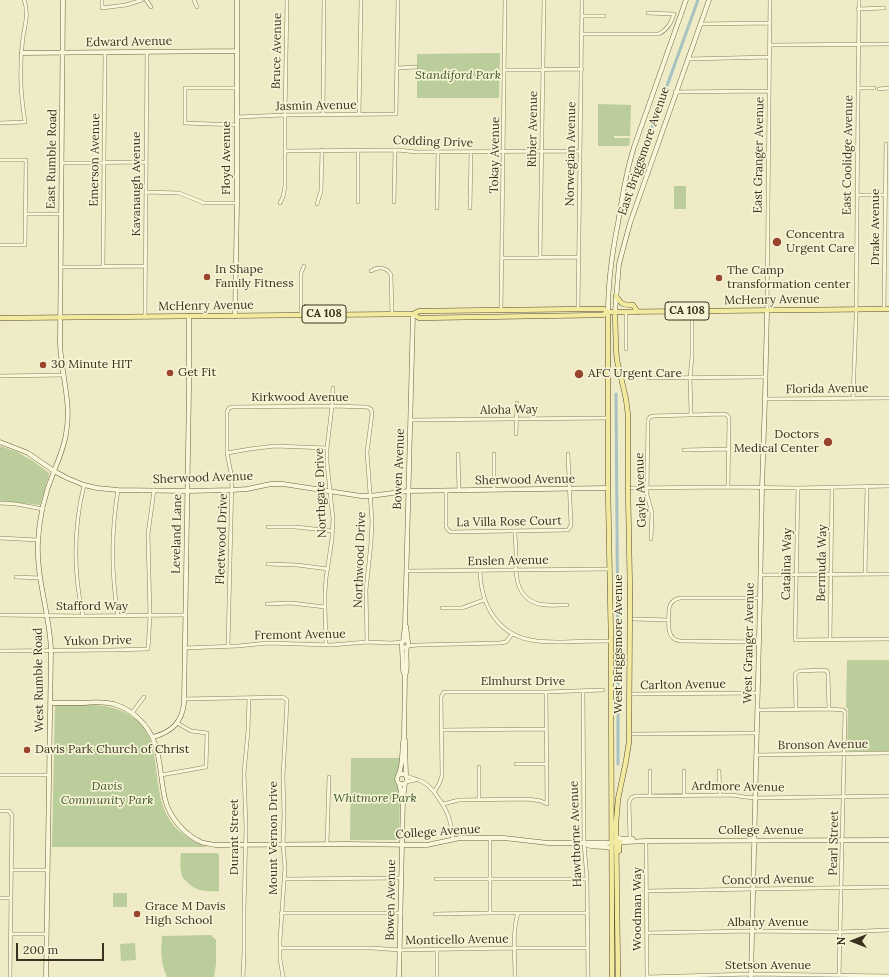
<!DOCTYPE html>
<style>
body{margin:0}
#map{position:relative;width:889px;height:977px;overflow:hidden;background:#eeebc6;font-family:Lora,serif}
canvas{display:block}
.north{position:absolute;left:833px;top:921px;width:40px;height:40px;-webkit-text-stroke:3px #f6f4d6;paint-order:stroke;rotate:270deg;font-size:11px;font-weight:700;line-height:16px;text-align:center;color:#3a321f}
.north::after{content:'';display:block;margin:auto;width:14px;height:18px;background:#3a321f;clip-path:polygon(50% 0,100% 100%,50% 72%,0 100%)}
.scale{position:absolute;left:16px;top:943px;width:88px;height:18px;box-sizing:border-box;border:2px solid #3a321f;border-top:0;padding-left:5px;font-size:12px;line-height:14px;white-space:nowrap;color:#3a321f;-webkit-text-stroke:3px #f6f4d6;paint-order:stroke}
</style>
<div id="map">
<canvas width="889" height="977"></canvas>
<div class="north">N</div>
<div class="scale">200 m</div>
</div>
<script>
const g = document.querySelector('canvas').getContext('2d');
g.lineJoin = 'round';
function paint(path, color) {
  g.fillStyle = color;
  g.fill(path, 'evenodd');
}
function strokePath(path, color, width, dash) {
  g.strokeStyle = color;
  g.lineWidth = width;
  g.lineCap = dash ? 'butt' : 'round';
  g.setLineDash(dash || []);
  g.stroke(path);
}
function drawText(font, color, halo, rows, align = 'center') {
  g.font = font + ' Lora,serif';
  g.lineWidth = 3.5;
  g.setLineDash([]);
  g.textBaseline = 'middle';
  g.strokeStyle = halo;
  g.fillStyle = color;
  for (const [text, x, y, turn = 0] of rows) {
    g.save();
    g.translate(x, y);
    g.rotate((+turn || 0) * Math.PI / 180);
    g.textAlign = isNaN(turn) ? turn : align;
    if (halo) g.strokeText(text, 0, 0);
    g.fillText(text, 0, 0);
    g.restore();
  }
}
paint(new Path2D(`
 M500,53L499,98H417V54Z
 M598,104L631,105L630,136H614V138H630L629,146H598Z
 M674,186H686V209H674Z
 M0,446L17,452L33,461L49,473V475L40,505L0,501Z
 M847,660H889V751H849L847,750L848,709L846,707Z
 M55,705C74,705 95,703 113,708C170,724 147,778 168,817C176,832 191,840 206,847H52Z
 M351,758H401V763L396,778V781L399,787L400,798L399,840H350Z
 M181,853H217L219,855V891C205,892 195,891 186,881C184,879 183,878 182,876C180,868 180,861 181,853Z
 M113,893H127V907H113Z
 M211,935L216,940V964L214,977H167C160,961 161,953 162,936Z
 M135,943L136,960L121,961L120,944Z`), '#bbcd9a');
strokePath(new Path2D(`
 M630,188L698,0
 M616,394L618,662
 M618,673V764`), '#a7c2c0', 3);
const street = new Path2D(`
 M102,0V8L126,5L142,0
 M146,0L151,7
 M194,0L197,7
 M858,9L884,8
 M582,16H604
 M700,24L770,23
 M582,34H659C668,29 671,23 674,14L648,13
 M770,45L889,44
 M688,59L770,57
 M397,68L416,67
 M505,70L582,69
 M858,88H874
 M879,89L889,88
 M675,92L769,91
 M323,115L324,0
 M359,115L361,0
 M237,117L285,115L396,114L398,0
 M0,123L25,122C22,103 20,84 21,65C21,56 22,46 23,37C25,25 29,12 24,0
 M237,125L185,123V88H237
 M285,151L398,150L416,152L580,151
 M0,160H26L25,245H0
 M62,163L146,162
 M146,192L179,193L204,203H237
 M857,195H886
 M358,202V150
 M394,202L395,150
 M280,203L283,197L285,186V115L287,0
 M317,204L321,191L322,150
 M437,208L438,152
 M470,208L471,152
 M26,214H61
 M502,258L579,257
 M540,258L544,0
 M103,266L105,53
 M61,267L146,266
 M371,271C378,266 387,267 391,275L392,314
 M578,309L582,0
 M884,309L886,144
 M501,310L505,0
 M767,311L770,0
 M301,315V273L304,266
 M145,317L147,52
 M626,349V312
 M0,376L64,375
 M648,378L765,377
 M853,398L856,318L859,0
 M765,399L889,398
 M691,414L690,378L692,356V311
 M411,420L608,418
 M516,434L517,403
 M684,450L728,449
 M227,453L250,449L275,446L327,448
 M458,454L459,491
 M632,488L728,487L798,488L889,486
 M798,488L795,640L889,639
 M118,490C111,532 111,573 118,616
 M494,490V454
 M446,491V527L448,530L451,532L568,530L570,527L571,525L568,454
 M0,503L16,504L43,509
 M268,527H296L332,531
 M515,531C515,538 516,546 516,553C515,573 515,598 539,604C548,606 558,605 567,605
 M0,538L38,540
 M651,539L652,513L647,495L648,420L650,417L653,416L725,414L727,415L729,418L728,487
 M268,564L297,565L328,569
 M407,571L610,569
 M480,571C481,607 499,637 537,641C547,642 556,642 565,642C580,641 596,641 611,641
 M865,574L867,487
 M761,575L889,574
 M16,577L40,578
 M267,604L291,603L325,607
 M442,608H462L484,600
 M0,615L83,616L185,615
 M83,616C73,571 73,530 84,485
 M634,619L669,620
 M830,640L832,487
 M759,642L680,641C665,639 669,621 669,609C670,603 674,599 680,598H760
 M326,645L325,607V593L326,578L332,539L333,519L327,463V448L332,406L333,388
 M228,646L232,478L227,453V412L229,408L232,407L332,406L367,407L371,409L372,414L367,452L372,521L371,543L366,590L367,642
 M408,646L418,645L500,643L506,642L512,634
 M184,648L238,646L268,643L331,645L367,642L392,643L402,642
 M0,651L110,650L148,649L150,616L148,534L154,490
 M583,691L584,843L587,879L588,977
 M633,694L758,693
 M184,699L283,697L287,700L286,721L283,776L284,815L283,845L285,867L280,940V959L283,977
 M758,710L829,709L843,710L845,712L839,977
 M796,710L795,674L799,671L825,670L827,671L828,674L829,709
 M132,713L144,697
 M442,730L546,729
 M633,734L757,733
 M756,755L889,753
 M516,764H546
 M650,771V796
 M684,771V795
 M719,771L720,795
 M0,775H49
 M161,775L206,767L207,733L191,731L177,723
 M406,776C411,778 416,779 421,781C428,784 433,790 437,796C448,811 451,821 453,839
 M406,782L415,780
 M434,792L439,784L442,776L441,697L444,692H546L603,690
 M479,799V767
 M443,804L459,800L528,799L541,801L547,804L546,692
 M0,811H9L12,815L10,977
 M490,838V913
 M630,839L629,803L631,798L635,796L732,795L745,797L755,798L889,796
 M646,841L647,977
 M327,844L329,777
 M11,870H47
 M284,879L401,878
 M436,879H587
 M647,891L753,889L889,887
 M0,898H11
 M281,913H401
 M435,914L490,913H587
 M647,933L752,931L841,932L889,930
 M10,934H46
 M280,948H372L400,950L515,948H588
 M437,949V977
 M243,977L244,951V910L246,827L244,773L248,731L249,698
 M515,977C515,957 512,932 518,913
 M647,977L751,974L889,976`);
const secondary = new Path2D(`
 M22,53L237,51
 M608,312C608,282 612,253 618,223C622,197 626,172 634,147L686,0
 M615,312L619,264L630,223L709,0
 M235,316L237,203V0
 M0,442L18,449L28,453L54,471L67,478L84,485L97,488L118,490L187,491L232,490L247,489L271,484H283L361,496H370L408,491L608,488
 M406,626L408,642
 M401.5 644a3.5 3.5 0 1 1 7 0a3.5 3.5 0 1 1-7 0Z
 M403,642L405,625L413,314
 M402,647L403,670L405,676
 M50,703C61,703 73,703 84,703C94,702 104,702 114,704C123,707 131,711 138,718C163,741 158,769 165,799C169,817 185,835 201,842C206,844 212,844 216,845L347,844L418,845H427L460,838H504L548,843H606L646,841L889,840
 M153,737C172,732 182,722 184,703L189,389V316
 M405,740V743L406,776
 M397 779a5 5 0 1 1 10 0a5 5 0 1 1-10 0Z
 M398,776C404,764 401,750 404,737L405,676C409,667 405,656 407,647
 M399,783L402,797
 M616,837L622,839H633
 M585,844C593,849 602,845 611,848
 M46,977L51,651C50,614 36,579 38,542C39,519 45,493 54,471C59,459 64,447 66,434C72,403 61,374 60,343L63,0
 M399,977L403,799L405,783
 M751,977L760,598L762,488L765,399L767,311`);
const primary = new Path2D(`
 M616,296C622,305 623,305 633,305L638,312
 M608,312V488L611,641L612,977
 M615,312L616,349L617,360L626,399L628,415V488L630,592L629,742L626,761L618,799L616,823L618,977
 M413,314L419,318L603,315L608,312L889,309
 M0,318L413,314L419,311L587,309H604L608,312
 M619,851V846L620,842`);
strokePath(street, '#8a7f5c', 4);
strokePath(secondary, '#6c5f3f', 5);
strokePath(primary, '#584b30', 5.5);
strokePath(street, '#f9f7d9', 3);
strokePath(secondary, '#f9f7d9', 4);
strokePath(primary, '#f1ea9f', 4.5);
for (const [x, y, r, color] of [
 [777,242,5,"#99442c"],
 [207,277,4,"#99442c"],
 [719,278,4,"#99442c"],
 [43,365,4,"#99442c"],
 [170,373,4,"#99442c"],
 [579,374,5,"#99442c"],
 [828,442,5,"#99442c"],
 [27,750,4,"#99442c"],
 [137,914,4,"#99442c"]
]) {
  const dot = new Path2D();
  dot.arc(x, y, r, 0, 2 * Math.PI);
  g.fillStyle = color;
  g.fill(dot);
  strokePath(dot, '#f6f4d6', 1.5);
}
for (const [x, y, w] of [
 [687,311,44],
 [324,314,44]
]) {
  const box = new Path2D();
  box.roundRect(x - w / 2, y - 9, w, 18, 3);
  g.fillStyle = '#f6f4d6';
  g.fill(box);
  strokePath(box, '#3a321f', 1);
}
drawText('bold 11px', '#3a321f', null, [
 ["CA 108",687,311],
 ["CA 108",324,314]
]);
drawText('12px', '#3a321f', '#f6f4d6', [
 ["Edward Avenue",129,42,-1],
 ["Bruce Avenue",277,51,-89],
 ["Jasmin Avenue",316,106,-1],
 ["Ribier Avenue",533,129,-89],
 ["Codding Drive",433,142,2],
 ["East Briggsmore Avenue",644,151,-71],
 ["Norwegian Avenue",571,154,-89],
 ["Tokay Avenue",495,155,-89],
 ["East Granger Avenue",759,155,-89],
 ["East Coolidge Avenue",848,155,-89],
 ["Floyd Avenue",227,158,-90],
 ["East Rumble Road",52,159,-89],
 ["Emerson Avenue",95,160,-89],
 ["Kavanaugh Avenue",137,184,-90],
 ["Drake Avenue",876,227,-90],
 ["McHenry Avenue",772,300,-1],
 ["McHenry Avenue",206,306,-1],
 ["Florida Avenue",827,389,-1],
 ["Kirkwood Avenue",300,398],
 ["Aloha Way",509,410,-1],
 ["Bowen Avenue",399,469,-88],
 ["Sherwood Avenue",203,478,-2],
 ["Sherwood Avenue",525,480,-1],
 ["Gayle Avenue",641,490,-92],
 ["Northgate Drive",321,493,-92],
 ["La Villa Rose Court",509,522,-1],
 ["Leveland Lane",177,534,-89],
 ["Fleetwood Drive",222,539,-88],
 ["Northwood Drive",360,560,-88],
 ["Enslen Avenue",508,561,-1],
 ["Bermuda Way",822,563,-89],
 ["Catalina Way",787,564,-89],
 ["Stafford Way",92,607],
 ["Fremont Avenue",300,635,-1],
 ["Yukon Drive",98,641,-1],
 ["West Granger Avenue",749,643,-89],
 ["West Briggsmore Avenue",619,644,-90],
 ["West Rumble Road",39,680,-91],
 ["Elmhurst Drive",523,682],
 ["Carlton Avenue",683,685,-1],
 ["Bronson Avenue",823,745,-1],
 ["Ardmore Avenue",738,787,1],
 ["College Avenue",761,831],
 ["College Avenue",438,832,-4],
 ["Hawthorne Avenue",576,834,-92],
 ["Durant Street",235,837,-90],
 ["Mount Vernon Drive",274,838,-90],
 ["Pearl Street",834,843,-89],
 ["Concord Avenue",768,880,-1],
 ["Bowen Avenue",391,900,-89],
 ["Woodman Way",638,909,-90],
 ["Albany Avenue",768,923],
 ["Monticello Avenue",457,940,-1],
 ["Stetson Avenue",768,966]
]);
drawText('italic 12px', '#3f5626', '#f6f4d6', [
 ["Standiford Park",458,76],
 ["Davis",107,787],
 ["Community Park",107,801],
 ["Whitmore Park",375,799]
]);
drawText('12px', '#3a321f', '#f6f4d6', [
 ["Concentra",786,235],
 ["Urgent Care",786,249],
 ["In Shape",215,270],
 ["Family Fitness",215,284],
 ["The Camp",727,271],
 ["transformation center",727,285],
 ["30 Minute HIT",51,365],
 ["Get Fit",178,373],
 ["AFC Urgent Care",588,374],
 ["Doctors",819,435,"right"],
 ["Medical Center",819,449,"right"],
 ["Davis Park Church of Christ",35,750],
 ["Grace M Davis",145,907],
 ["High School",145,921]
], 'left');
</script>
